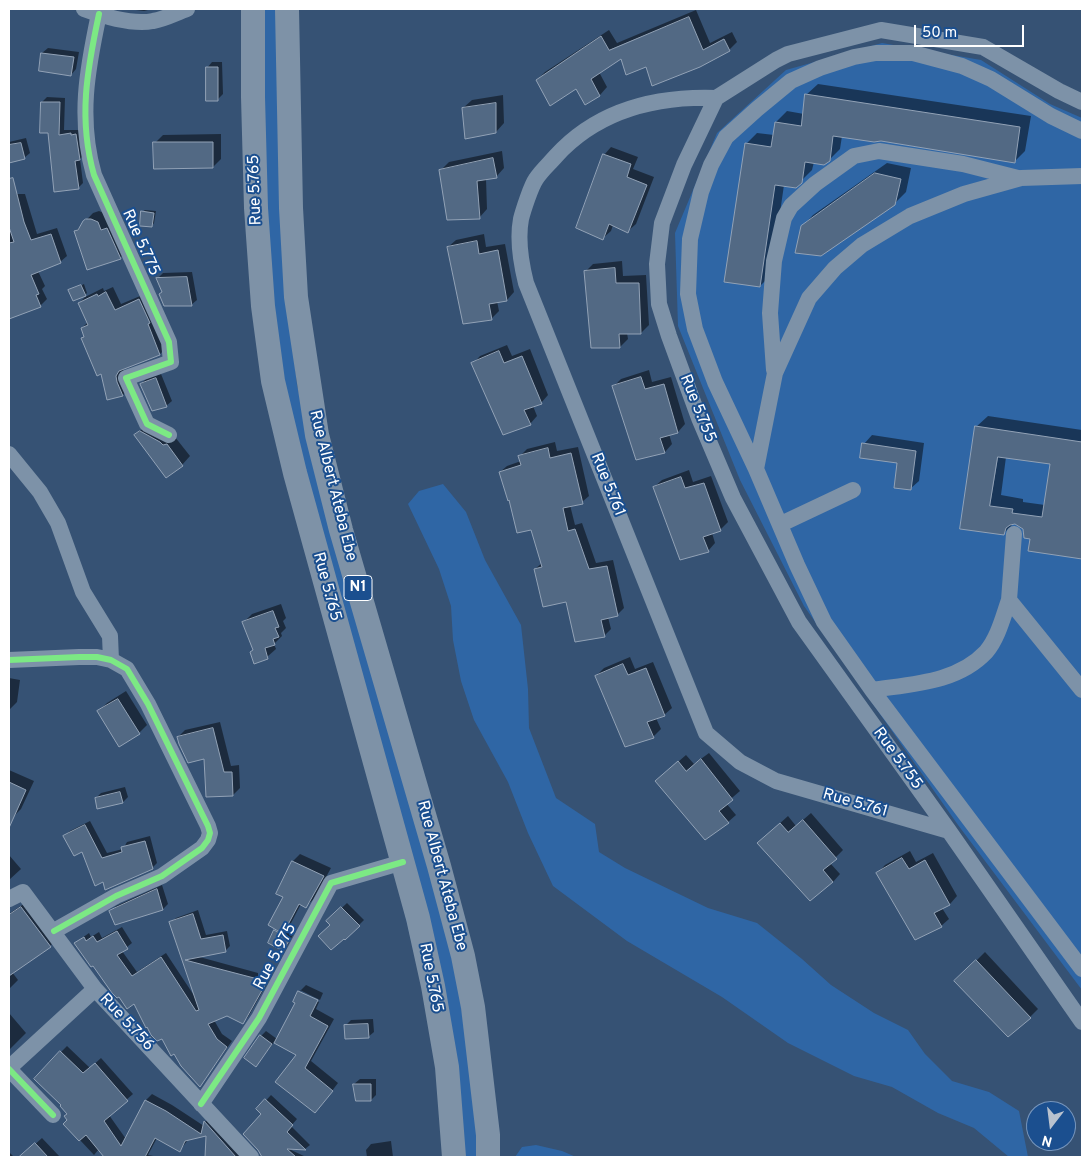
<!DOCTYPE html>
<style>
body{margin:0}
#map{position:relative;width:1091px;height:1166px;overflow:hidden;background:#365274;font-family:Overpass,sans-serif}
canvas{display:block}
.frame{position:absolute;inset:0;border:10px solid #fff;pointer-events:none}
.north{position:absolute;left:1026px;top:1101px;width:50px;height:50px;box-sizing:border-box;background:#1b4f8f;border:1px solid #7695bc;border-radius:50%;rotate:195deg;font-size:14px;font-weight:700;line-height:20px;text-align:center;color:#fff}
.north::after{content:'';display:block;margin:auto;width:18px;height:22px;background:#b9c2ce;clip-path:polygon(50% 0,100% 100%,50% 72%,0 100%)}
.scale{position:absolute;left:914px;top:25px;width:110px;height:22px;box-sizing:border-box;border:2px solid #fff;border-top:0;padding-left:6px;font-size:15px;line-height:18px;white-space:nowrap;color:#fff;-webkit-text-stroke:4px #1b4f8f;paint-order:stroke}
</style>
<div id="map">
<canvas width="1091" height="1166"></canvas>
<div class="frame"></div>
<div class="north">N</div>
<div class="scale">50 m</div>
</div>
<script>
const g = document.querySelector('canvas').getContext('2d');
g.lineJoin = 'round';
function paint(path, color) {
  g.fillStyle = color;
  g.fill(path, 'evenodd');
}
function strokePath(path, color, width, dash) {
  g.strokeStyle = color;
  g.lineWidth = width;
  g.lineCap = dash ? 'butt' : 'round';
  g.setLineDash(dash || []);
  g.stroke(path);
}
function drawText(font, color, halo, rows, align = 'center') {
  g.font = font + ' Overpass,sans-serif';
  g.lineWidth = 4;
  g.setLineDash([]);
  g.textBaseline = 'middle';
  g.strokeStyle = halo;
  g.fillStyle = color;
  for (const [text, x, y, turn = 0] of rows) {
    g.save();
    g.translate(x, y);
    g.rotate((+turn || 0) * Math.PI / 180);
    g.textAlign = isNaN(turn) ? turn : align;
    if (halo) g.strokeText(text, 0, 0);
    g.fillText(text, 0, 0);
    g.restore();
  }
}
paint(new Path2D(`
 M261,9H277L282,240L297,385L325,503L445,919L460,998L475,1104L478,1157H462L281,386L267,239Z
 M882,43L981,60L1050,104L1082,118V990L958,825L804,606L740,480L678,326L675,233L717,133L786,70Z
 M443,484L466,512L485,560L521,625L528,689L529,728L556,798L595,824L599,852L625,868L708,908L757,923L802,959L831,985L874,1013L908,1030L925,1054L952,1081L989,1092L1019,1111L1028,1157H1009L974,1128L938,1113L892,1087L854,1076L788,1043L722,997L627,941L553,886L528,833L508,782L474,720L461,681L453,640L451,606L439,569L408,504L419,491Z
 M536,1145L562,1151L576,1157H515L522,1147Z`), '#2f66a5');
paint(new Path2D(`
 M128,9H152L144,11Z
 M696,10L710,43L732,32L737,42L729,50L647,65L621,58L599,72L607,87L600,95L585,103L576,87L537,80L545,72L609,30L617,43Z
 M48,48L79,52L76,69L71,75L42,53Z
 M212,62H222L223,94L218,99L207,68Z
 M818,84L1031,116L1025,151L1014,162L881,140L842,136L840,149L829,160L814,162L812,170L795,187L784,185L771,275L760,286L746,144L757,133L774,135L776,122L787,111L804,114L806,95Z
 M503,95L504,123L496,132L463,108L472,100Z
 M47,97L65,98L64,130H81L85,154L80,159L83,183L78,188L49,132L42,102Z
 M221,134V159L213,167L155,143L163,135Z
 M26,138L30,153L24,158L9,162V142Z
 M611,147L638,157L633,169L654,177L636,224L628,231L613,225L611,231L603,238L604,155Z
 M502,151L504,168L496,177L486,179L487,209L479,218L441,170L449,162Z
 M887,163L911,168L906,192L894,204L802,227L813,215Z
 M9,194H25L37,234L57,228L67,256L60,262L38,271L45,286L42,289L47,299L40,306L14,315L9,320Z
 M145,210L156,211L154,223L152,226L142,212Z
 M99,211L106,214L128,250L120,258L76,231L93,213Z
 M484,234L486,247L505,244L514,292L507,300L497,301L499,311L492,318L448,247L456,240Z
 M622,261L623,276L646,275L649,325L641,333H627L628,339L620,347L586,271L593,264Z
 M192,272L197,300L191,305L163,291L158,278L163,273Z
 M84,284L87,293L85,295L70,291Z
 M113,287L121,304L145,294L166,348L160,354L124,367L123,375L129,389L123,395L108,399L102,373L82,328L88,322L79,303L85,297L103,288L104,291Z
 M507,345L512,356L530,349L548,395L541,403L533,406L537,416L530,424L473,364L480,356Z
 M649,370L652,382L671,377L685,424L678,432L669,434L672,444L665,452L614,386L621,379Z
 M161,374L172,401L166,406L141,384L146,379Z
 M988,416L1082,430V558L1030,550L1031,538L1024,529L1014,523L1003,534L961,528L976,427ZM1006,457L1051,463L1045,505L1023,502V499L1001,495Z
 M144,427L175,437L190,456L182,465L136,435Z
 M872,435L924,443L919,481L910,489L899,462L864,444Z
 M555,442L557,451L578,447L589,496L582,502L570,505L575,525L582,523L596,563L613,560L624,608L617,615L608,617L611,629L604,636L535,569L542,563L532,529L510,498L500,472L507,466L521,461L520,456L527,449Z
 M689,470L693,482L711,476L728,522L720,530L712,533L715,543L708,551L654,487L662,480Z
 M281,604L286,618L283,621L286,628L281,633L282,636L274,644L276,649L267,657L251,652L254,649L244,622L252,614Z
 M630,657L635,669L653,662L672,708L664,715L656,718L661,729L653,737L596,676L604,668Z
 M9,678L20,680L17,702L10,709Z
 M126,691L147,725L139,733L99,711L107,703Z
 M220,722L231,766L239,765L240,788L233,795L205,757L178,737L185,730Z
 M709,753L740,791L726,803L736,815L728,822L656,781L686,755L694,764Z
 M9,770L34,781L21,809L13,817L9,815Z
 M125,787L128,797L123,802L96,798L101,793Z
 M811,813L843,850L830,863L840,874L833,882L766,836L788,816L796,826Z
 M90,821L107,853L123,849L127,842L150,836L157,863L152,868L104,881L82,850L65,836L70,831Z
 M910,851L916,862L933,853L957,896L950,904L942,908L949,919L941,926L878,873L885,865Z
 M300,854L331,868L314,899L306,906L301,904L290,925L286,929L294,933L288,944L283,950L275,931L277,929L285,897L278,893L293,861Z
 M9,855L21,869L9,880Z
 M162,885L168,904L163,909L111,912L116,906Z
 M30,900L58,938L50,946L12,972L18,980L9,989V912L10,913Z
 M347,903L364,920L345,939L328,921Z
 M198,910L206,935L227,931L230,946L225,951L196,956L258,973V976L269,980L248,1017L243,1022L227,1015L214,1020L222,1034L232,1041L200,1086L135,1002L93,964L75,943L89,933L91,937L99,932L102,938L122,927L132,943L122,951L137,972L166,953L195,997L171,923L176,918Z
 M985,952L1038,1009L1030,1017L956,981Z
 M306,985L323,993L320,1000L300,990V993L319,1002L316,1009L334,1019L311,1061L338,1083L322,1104L298,1055L274,1042L256,1066L261,1036L266,1031L277,1039L297,1003L299,992Z
 M9,1013L26,1033L9,1050Z
 M373,1019L374,1032L368,1037L346,1025L351,1020Z
 M67,1046L90,1068L101,1058L133,1094L109,1115L126,1139L146,1100L152,1094L172,1105L204,1126L205,1122L211,1116L249,1157H206L207,1135L188,1140L180,1150L157,1138L148,1155L159,1157H113L111,1154L99,1149L94,1155L65,1124L69,1119L61,1052Z
 M360,1079H376V1095L371,1100H357L354,1084Z
 M271,1095L297,1119L291,1126L310,1145L305,1149H289L306,1157H262L263,1114L258,1109Z
 M42,1138L60,1157H21Z
 M391,1141L393,1157H367L366,1150L371,1144Z
 M9,1152L14,1157H9Z`), '#0007');
const building = new Path2D(`
 M689,17L703,50L724,39L730,51L700,67L652,86L646,67L626,75L621,59L591,79L600,96L585,105L576,89L550,106L536,80L601,36L609,50Z
 M41,53L74,57L71,76L39,71Z
 M206,67H218V101H206Z
 M805,94L1020,127L1015,163L881,141L874,142L833,136L830,161L824,165L805,162L802,183L796,188L775,185L760,287L724,282L745,143L771,147L775,122L801,126Z
 M41,102H60L59,135L71,133V135L76,134L80,160L75,161L79,189L54,192L48,133H40Z
 M496,103V133L465,139L462,108Z
 M153,142H213V168L154,169Z
 M21,143L25,159L9,163V145Z
 M603,154L631,164L627,177L647,185L628,233L609,224L603,240L576,228Z
 M493,158L497,178L477,181L480,219L447,220L439,170Z
 M875,173L901,179L895,205L821,256L795,253L801,226Z
 M13,178L24,222L31,240L51,234L61,263L31,275L39,294L36,295L41,307L9,319V243L14,242L9,227V179Z
 M141,211L154,213L152,227L140,226Z
 M86,219H91L98,222L101,230L107,228L121,259L87,270L74,231L78,230L83,221Z
 M477,241L479,254L498,250L507,301L489,304L492,320L463,324L447,247Z
 M615,268L616,283H639L641,334H619L620,348H591L584,271Z
 M187,277L192,306H164L159,294L162,292L156,278Z
 M81,285L86,296L73,301L68,290Z
 M106,292L115,310L139,299L150,323L148,324L160,355L119,371L116,376L117,382L123,396L107,400L101,374L97,376L81,338L84,337L81,328L88,325L78,303L97,294L98,296Z
 M499,351L504,363L522,356L542,404L524,410L531,425L503,435L471,363Z
 M641,377L645,389L664,384L678,433L660,438L665,453L636,460L612,386Z
 M156,378L167,407L152,411L140,384Z
 M975,426L1082,442V559L1028,551L1030,539L1024,538L1023,529L1015,524L1010,525L1006,528L1004,535L960,529ZM998,457L1050,464L1042,517L1012,513L1013,509L990,506Z
 M140,431L160,442L163,445L167,444L183,466L166,478L134,435Z
 M862,443L916,451L911,490L894,488L897,463L860,458Z
 M548,448L550,458L571,453L583,504L563,508L568,531L575,529L589,569L607,566L618,616L601,620L605,637L575,642L566,602L543,607L534,569L542,567L531,530L517,533L509,500L508,501L499,472L521,465L518,456Z
 M681,477L685,488L704,483L721,531L703,537L709,552L680,560L653,487Z
 M273,611L279,627L275,628L279,637L273,639L275,645L265,648L268,659L254,664L250,652L253,650L242,622Z
 M623,664L628,675L646,668L665,716L647,722L654,738L625,747L595,676Z
 M118,699L140,734L119,747L97,711Z
 M213,728L224,772H232L233,796L206,797L204,759L188,763L179,744L177,737Z
 M701,759L733,800L719,811L729,823L705,840L655,781L678,761L686,771Z
 M9,782L26,790L9,828Z
 M120,792L123,803L97,809L95,798Z
 M803,820L837,859L823,870L833,882L810,901L757,843L780,823L788,832Z
 M85,825L102,858L122,852L121,847L145,841L153,869L105,890L103,882L95,886L82,852L74,856L63,836Z
 M902,858L909,869L925,860L950,905L934,913L942,927L915,940L876,873Z
 M292,861L324,876L306,908L299,904L283,934L268,925L283,897L276,894Z
 M157,889L163,910L115,925L109,911Z
 M21,907L51,947L9,976V915Z
 M341,907L360,926L345,940L344,939L331,950L318,936L330,925L326,921Z
 M193,914L201,939L223,935L226,952L185,960L254,978L253,981L265,985L243,1024L227,1016L208,1024L217,1039L227,1047L200,1087L181,1066L174,1054L171,1056L162,1039L157,1041L151,1035L147,1027L146,1028L134,1004L127,1009L119,997L117,998L112,993L93,966L91,967L74,943L84,937L86,941L93,936L97,942L117,931L128,949L117,955L132,976L161,957L196,1011L199,1010L169,922Z
 M274,930L290,939L283,951L268,943Z
 M976,960L1031,1018L1008,1037L954,981Z
 M298,991L318,1000L310,1016L328,1026L305,1068L333,1091L315,1113L275,1082L296,1055L274,1043L295,1003L293,1002Z
 M368,1024L369,1038L345,1039L344,1025Z
 M260,1035L272,1044L256,1067L244,1058Z
 M60,1051L83,1073L95,1063L128,1101L104,1121L121,1146L145,1100L166,1111L201,1134L204,1121L236,1157H205L206,1136L185,1141L180,1152L155,1138L145,1157H104L86,1135L79,1141L63,1124L67,1120L64,1116L67,1114L60,1106L61,1105L34,1079Z
 M353,1084H371V1101H356Z
 M265,1099L293,1125L287,1132L306,1150L287,1149L296,1157H262L258,1150L243,1134L261,1114L256,1109Z
 M35,1143L48,1157H19Z`);
paint(building, '#526984');
strokePath(building, '#92a2b6', 1);
strokePath(new Path2D(`
 M84,9C103,16 133,25 153,21C165,19 176,13 187,9
 M99,14C87,70 78,119 94,175L169,342L171,362L126,378L147,424L169,435
 M716,98C656,96 598,110 556,156C549,164 541,171 536,179C531,186 523,211 521,219C517,240 521,263 526,283L706,733L740,762L776,781L949,831
 M1082,102L1059,91L983,47L881,30L788,54L776,60L716,98L684,165L662,223L657,264L659,304L669,336L699,418L733,498L799,622L949,831L1082,1022
 M1082,176L1021,178L964,194L910,216L862,245L835,268L809,298L775,373L756,469L797,565L824,622L872,690L1082,969
 M774,370L770,313L774,261L784,218L791,206L815,184L854,156L879,151L963,164L1018,178
 M9,454L40,492L58,523L83,592L110,636L111,660
 M756,469L715,382L695,329L688,294L690,239L701,192L711,165L726,137L757,109L791,81L820,68L854,57L876,53H913L962,66L991,79L1051,116L1082,131
 M781,524L853,490
 M1014,534L1009,600L1082,690
 M9,660L79,657H97L111,660L127,669L148,704L208,826L210,833L208,840L202,848L162,876L116,896L54,931
 M872,690C911,684 957,683 986,652C998,638 1003,617 1009,600
 M9,899L23,892L95,989L251,1157
 M9,1068L95,989
 M9,1069L53,1115
 M201,1104L259,1018L331,883L403,862`), '#7d92a8', 16);
strokePath(new Path2D(`
 M253,9V97L256,208L263,306L273,381L295,473L418,918L433,986L447,1067L454,1157
 M287,9L291,208L296,297L317,435L341,530L439,866L463,956L473,1007L488,1135V1157`), '#7e92a7', 24);
strokePath(new Path2D(`
 M99,14C87,70 78,119 94,175L169,342L171,362L126,378L147,424L169,435
 M9,660L79,657H97L111,660L127,669L148,704L208,826L210,833L208,840L202,848L162,876L116,896L54,931
 M9,1069L53,1115
 M201,1104L259,1018L331,883L403,862`), '#7ce984', 6);
for (const [x, y, w] of [
 [358,588,28]
]) {
  const box = new Path2D();
  box.roundRect(x - w / 2, y - 12.5, w, 25, 4);
  g.fillStyle = '#1b4f8f';
  g.fill(box);
  strokePath(box, '#fff', 1);
}
drawText('bold 15px', '#fff', null, [
 ["N1",358,588]
]);
drawText('16px', '#fff', '#1b4f8f', [
 ["Rue 5.765",256,190,-92],
 ["Rue 5.775",140,243,66],
 ["Rue 5.755",697,409,68],
 ["Rue 5.761",607,485,68],
 ["Rue Albert Ateba Ebe",332,486,76],
 ["Rue 5.765",326,587,75],
 ["Rue 5.755",897,759,54],
 ["Rue 5.761",855,804,16],
 ["Rue Albert Ateba Ebe",441,876,75],
 ["Rue 5.975",276,957,-62],
 ["Rue 5.765",430,978,79],
 ["Rue 5.756",126,1023,47]
]);
</script>
